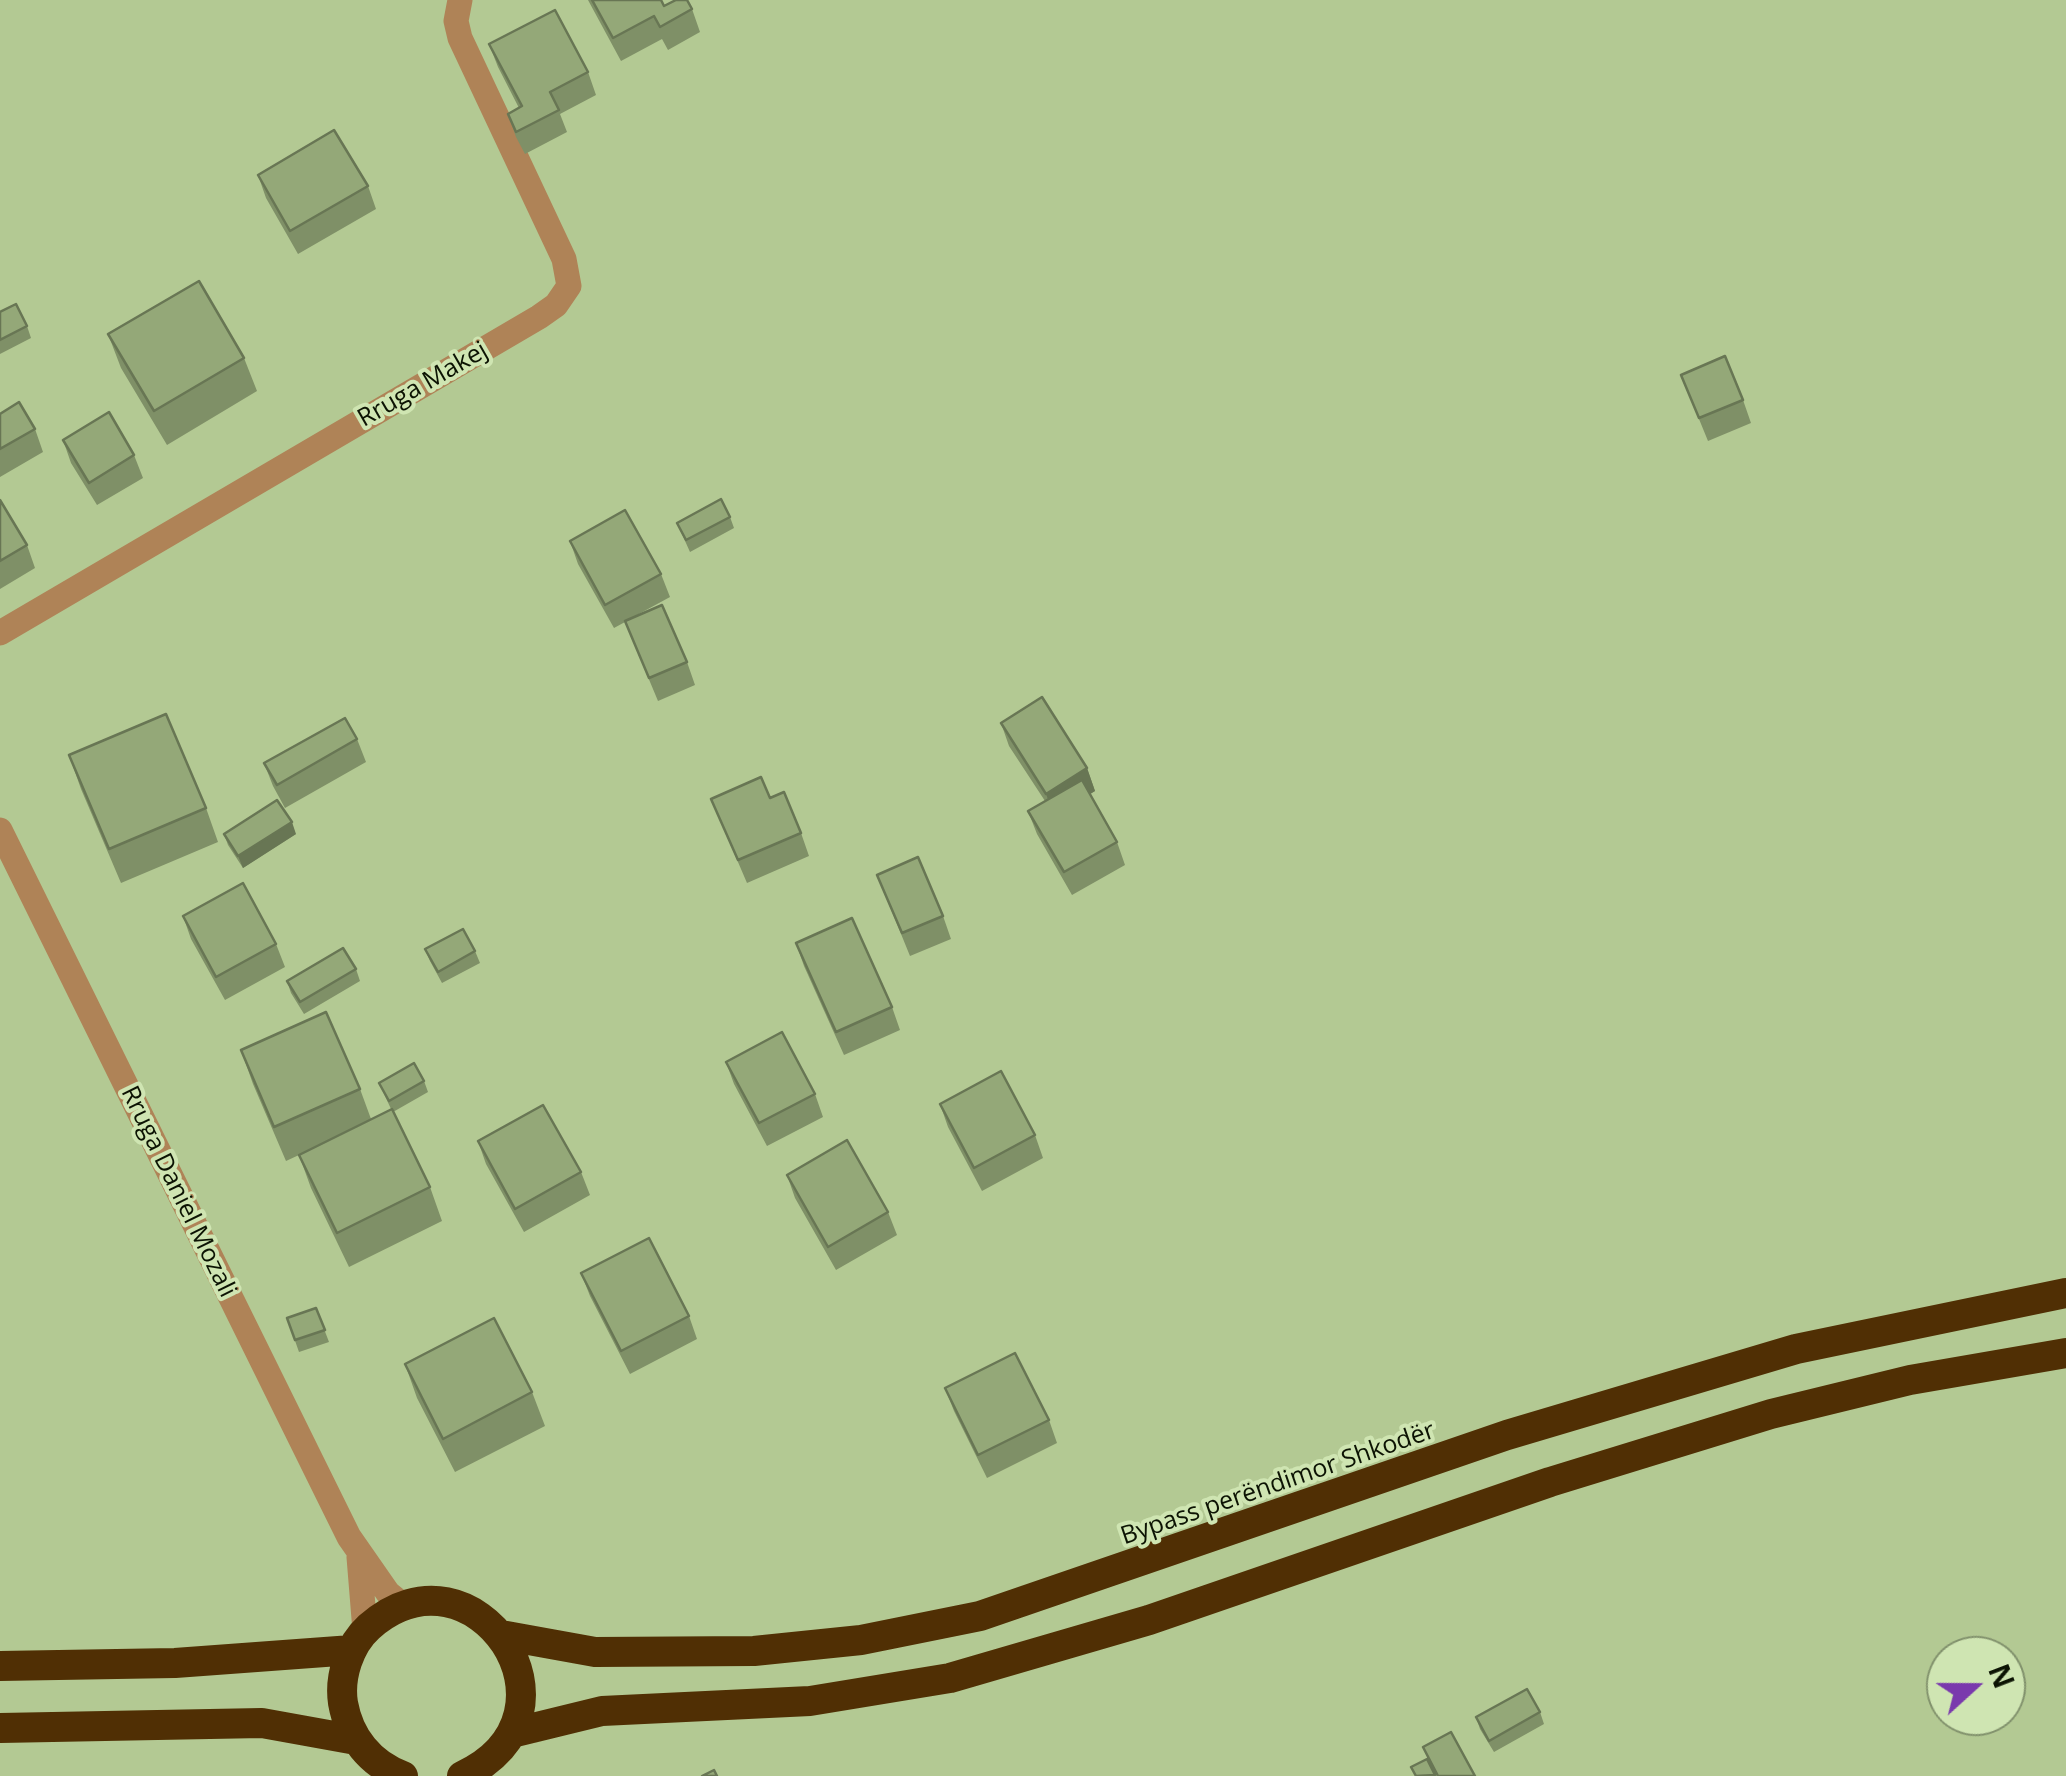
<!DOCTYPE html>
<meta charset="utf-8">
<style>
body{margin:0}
#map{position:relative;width:2066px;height:1776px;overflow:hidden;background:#cfe5b2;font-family:"Open Sans",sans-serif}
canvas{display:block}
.north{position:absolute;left:1926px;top:1636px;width:100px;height:100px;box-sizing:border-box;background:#cfe5b2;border:2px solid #81916c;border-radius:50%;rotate:69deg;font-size:28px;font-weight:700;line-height:40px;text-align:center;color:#0c1303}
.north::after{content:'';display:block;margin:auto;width:35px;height:45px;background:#7a39ad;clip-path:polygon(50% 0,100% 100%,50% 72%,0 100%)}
</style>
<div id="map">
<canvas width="2066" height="1776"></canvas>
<div class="north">N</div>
</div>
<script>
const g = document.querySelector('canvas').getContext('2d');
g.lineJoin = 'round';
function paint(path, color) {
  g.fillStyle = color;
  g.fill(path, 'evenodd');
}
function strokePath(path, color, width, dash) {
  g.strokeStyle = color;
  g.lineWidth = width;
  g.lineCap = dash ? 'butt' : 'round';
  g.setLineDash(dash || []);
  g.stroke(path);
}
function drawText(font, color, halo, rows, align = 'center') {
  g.font = font + ' "Open Sans",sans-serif';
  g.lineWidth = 8;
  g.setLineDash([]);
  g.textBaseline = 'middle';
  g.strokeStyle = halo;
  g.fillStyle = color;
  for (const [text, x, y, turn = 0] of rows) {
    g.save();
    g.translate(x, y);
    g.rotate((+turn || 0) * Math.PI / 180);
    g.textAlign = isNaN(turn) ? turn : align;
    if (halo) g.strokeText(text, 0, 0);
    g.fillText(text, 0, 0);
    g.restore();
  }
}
paint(new Path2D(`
 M0,0H2066V1776H0ZM1946,1656H2006V1716H1946Z`), '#b3c993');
strokePath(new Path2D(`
 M0,633L539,317L556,305L569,286L564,259L460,38L456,21L460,0
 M0,830L349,1537L388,1593L404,1606
 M359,1557L365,1631`), '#af8357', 25);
strokePath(new Path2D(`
 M501,1635L595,1652L754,1651L861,1640L980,1616L1507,1435L1796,1349L2066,1293
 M0,1666L175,1663L352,1650
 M0,1728L262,1723L356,1740
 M512,1733L602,1711L810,1701L950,1678L1149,1620L1550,1482L1771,1414L1910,1380L2066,1353
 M403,1776C370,1764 349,1737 343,1703C339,1677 349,1645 369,1627C474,1534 596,1714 462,1776`), '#502f04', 30);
paint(new Path2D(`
 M588,0H661L664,6L692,9L700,32L668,50L662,39L621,61Z
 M489,44L588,72L596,95L560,114L567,132L525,154L516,137L508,114L519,108L498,67Z
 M258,175L368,186L376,209L298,254L266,198Z
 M0,312L27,326L31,338L0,354Z
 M108,334L244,358L257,391L167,445L121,368Z
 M1681,375L1743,400L1751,423L1708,441Z
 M0,414L35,429L43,452L0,477Z
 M63,440L134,455L143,478L97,505L71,463Z
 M0,500L27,545L35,568L0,589Z
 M730,517L734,528L690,552L677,523Z
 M570,541L661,574L670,597L626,621L687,662L695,685L658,701L625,622L614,628L578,564Z
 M1001,723L1087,768L1095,791L1090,794L1117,842L1125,865L1072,895L1037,834L1028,811L1045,801L1009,746Z
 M357,739L366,762L285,808L273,786L264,763Z
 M69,755L206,808L218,842L121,883L81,789Z
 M770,798L801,833L809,856L747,883L711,799Z
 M224,834H296L243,868L228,845Z
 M877,875L943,916L951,939L910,956Z
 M183,916L276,944L285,967L225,1000L191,939Z
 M796,943L892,1007L900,1030L844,1055L804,966Z
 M425,949L475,951L480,963L442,983L430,961Z
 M356,969L360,981L304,1014L291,993L287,981Z
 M241,1050L360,1089L371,1119L391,1109L379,1083L424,1081L428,1092L393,1112L430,1187L442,1221L349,1267L311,1188L299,1155L286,1161L253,1084Z
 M726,1062L815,1094L823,1117L767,1146L734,1084Z
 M940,1104L1035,1135L1043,1158L982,1191L948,1127Z
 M478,1141L581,1172L590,1195L524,1232L486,1164Z
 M787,1175L888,1212L897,1235L836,1270L795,1198Z
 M581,1273L689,1316L697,1339L630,1374L590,1296Z
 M316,1308L329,1342L299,1352L287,1318Z
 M405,1364L532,1392L545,1426L455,1472L417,1398Z
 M945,1388L1049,1420L1057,1443L987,1478L954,1411Z
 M1540,1712L1544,1724L1494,1752L1480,1729L1476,1717Z`), '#7f9067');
paint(new Path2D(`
 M1087,768L1095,791L1054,816L1046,794Z
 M292,822L296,834L243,868L238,856Z`), '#687654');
const building = new Path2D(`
 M592,0H661L664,6L676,0H687L692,9L660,27L654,16L613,38Z
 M555,10L588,72L550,92L559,110L516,132L508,114L522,106L489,44Z
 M334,130L368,186L290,231L258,175Z
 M199,281L244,358L154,411L108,334Z
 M16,304L27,326L0,340V312Z
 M1725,356L1743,400L1699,418L1681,375Z
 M19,402L35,429L0,449V414Z
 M109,412L134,455L89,483L63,440Z
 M721,499L730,517L686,540L677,523Z
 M0,500L27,545L0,561Z
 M625,510L661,574L605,605L570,541Z
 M662,605L687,662L649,678L625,621Z
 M1042,697L1087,768L1046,794L1001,723Z
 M166,714L206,808L109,849L69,755Z
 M345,718L357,739L277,785L264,763Z
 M761,777L770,798L784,792L801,833L738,860L711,799Z
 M1082,780L1117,842L1064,872L1028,811Z
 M277,800L292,822L238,856L224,834Z
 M918,857L943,916L902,933L877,875Z
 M243,883L276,944L216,977L183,916Z
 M852,918L892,1007L836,1032L796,943Z
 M463,929L475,951L438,972L425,949Z
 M343,948L356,969L300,1002L287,981Z
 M326,1012L360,1089L274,1127L241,1050Z
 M782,1032L815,1094L759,1123L726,1062Z
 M414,1063L424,1081L389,1101L379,1083Z
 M1001,1071L1035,1135L974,1168L940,1104Z
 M543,1105L581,1172L515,1209L478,1141Z
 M392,1109L430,1187L337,1233L299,1155Z
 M847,1140L888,1212L828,1247L787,1175Z
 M649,1238L689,1316L621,1351L581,1273Z
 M316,1308L325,1330L295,1340L287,1318Z
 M494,1318L532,1392L443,1439L405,1364Z
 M1015,1353L1049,1420L978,1455L945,1388Z
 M1527,1689L1540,1712L1489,1741L1476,1717Z
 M1451,1732L1475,1776H1438L1423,1747Z
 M1427,1759L1435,1775L1416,1776L1411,1767Z
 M714,1770L717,1776H702Z`);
paint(building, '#94a878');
strokePath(building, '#687654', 2.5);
drawText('25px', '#0c1303', '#cfe5b2', [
 ["Rruga Makej",423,385,-30],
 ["Rruga Daniel Mozali",178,1192,64],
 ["Bypass perëndimor Shkodër",1278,1484,-19]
]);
</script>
